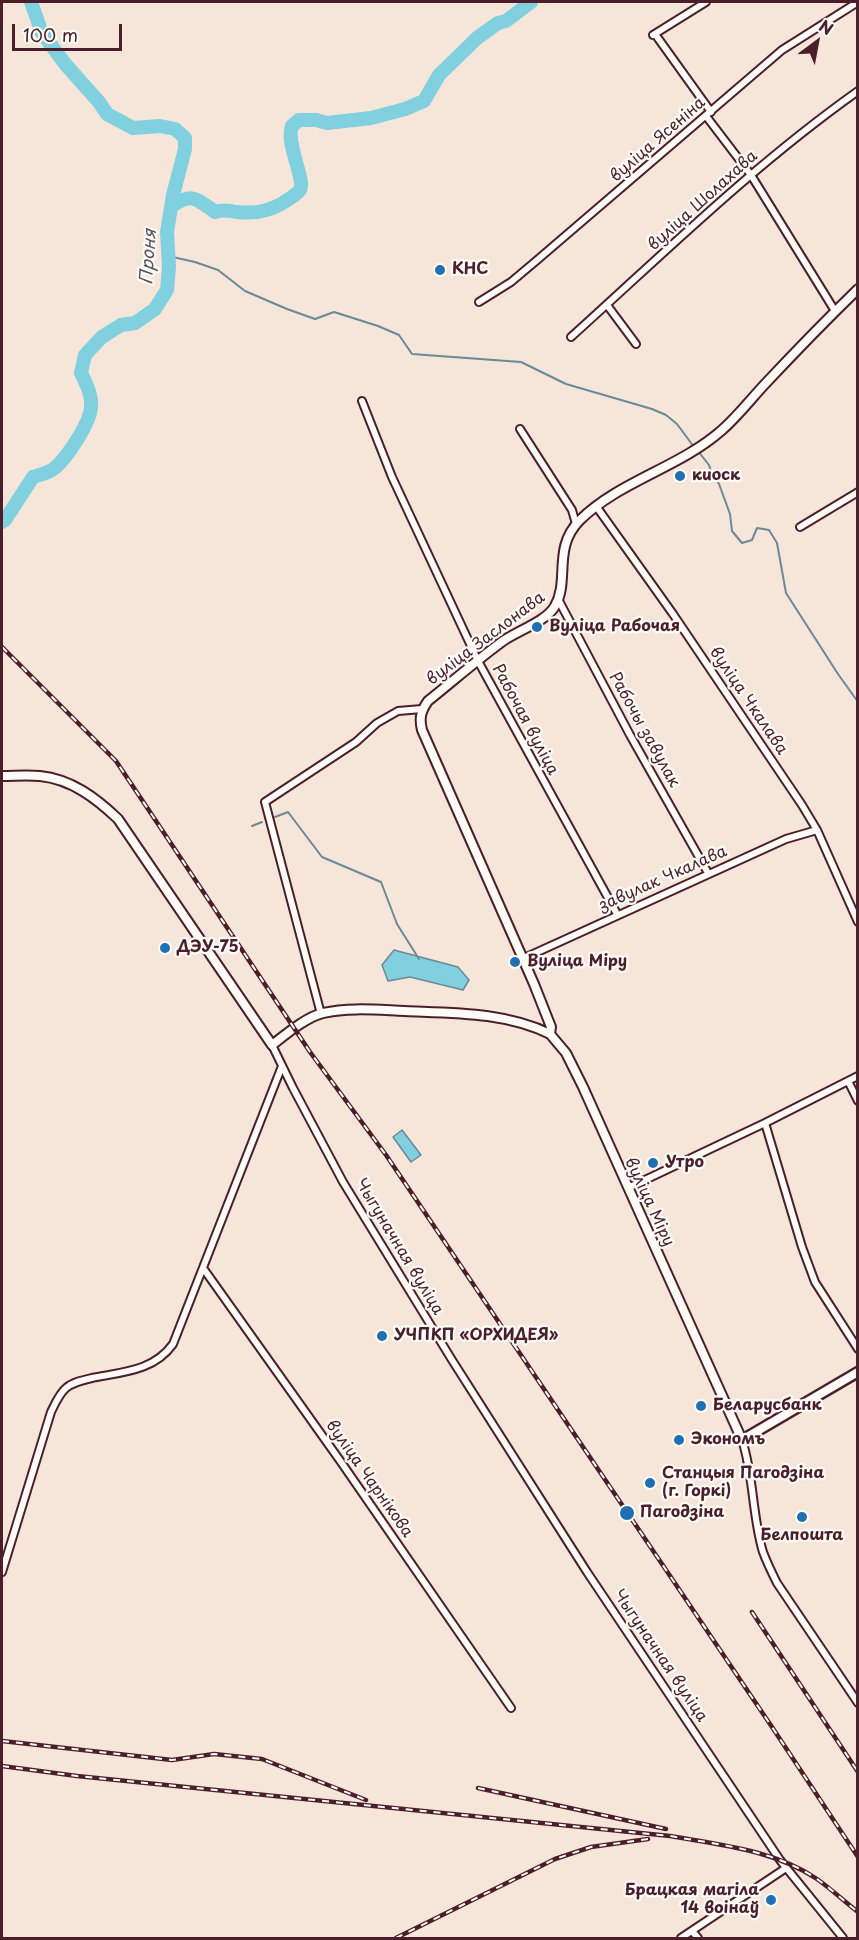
<!DOCTYPE html>
<meta charset="utf-8">
<style>
body{margin:0}
#map{position:relative;width:859px;height:1940px;overflow:hidden;background:#f6e6da;font-family:"Playpen Sans",sans-serif}
canvas{display:block}
.frame{position:absolute;inset:0;border:3px solid #4a1f2b;pointer-events:none}
.north{position:absolute;left:787px;top:12px;width:60px;height:60px;-webkit-text-stroke:4px #fdfcf7;paint-order:stroke;rotate:32deg;font-size:16px;font-weight:700;line-height:24px;text-align:center;color:#4a1f2b}
.north::after{content:'';display:block;margin:auto;width:21px;height:27px;background:#4a1f2b;clip-path:polygon(50% 0,100% 100%,50% 72%,0 100%)}
.scale{position:absolute;left:12px;top:24px;width:110px;height:27px;box-sizing:border-box;border:3px solid #4a1f2b;border-top:0;padding-left:8px;font-size:18px;line-height:21px;white-space:nowrap;color:#4a1f2b;-webkit-text-stroke:4px #fdfcf7;paint-order:stroke}
</style>
<div id="map">
<canvas width="859" height="1940"></canvas>
<div class="frame"></div>
<div class="north">N</div>
<div class="scale">100 m</div>
</div>
<script>
const g = document.querySelector('canvas').getContext('2d');
g.lineJoin = 'round';
function paint(path, color) {
  g.fillStyle = color;
  g.fill(path, 'evenodd');
}
function strokePath(path, color, width, dash) {
  g.strokeStyle = color;
  g.lineWidth = width;
  g.lineCap = dash ? 'butt' : 'round';
  g.setLineDash(dash || []);
  g.stroke(path);
}
function drawText(font, color, halo, rows, align = 'center') {
  g.font = font + ' "Playpen Sans",sans-serif';
  g.lineWidth = 4.5;
  g.setLineDash([]);
  g.textBaseline = 'middle';
  g.strokeStyle = halo;
  g.fillStyle = color;
  for (const [text, x, y, turn = 0] of rows) {
    g.save();
    g.translate(x, y);
    g.rotate((+turn || 0) * Math.PI / 180);
    g.textAlign = isNaN(turn) ? turn : align;
    if (halo) g.strokeText(text, 0, 0);
    g.fillText(text, 0, 0);
    g.restore();
  }
}
const water = new Path2D(`
 M394,950L458,967L469,980L463,990L410,977L388,981L382,965Z
 M402,1130L421,1155L411,1162L393,1137Z`);
paint(water, '#81d0df');
strokePath(water, '#6b8997', 1.5);
strokePath(new Path2D(`
 M168,256L195,262L218,270L245,291L287,309L315,319L334,312L378,326L399,335L412,354L521,362L566,384L652,409L666,415L677,424L694,447
 M698,451L709,465L712,474L719,484L730,514L732,531L742,543L752,540L757,528L769,530L777,543L786,593L838,674L858,702
 M275,817L288,812L322,857L381,882L397,924L419,959
 M252,826L262,822`), '#6b8997', 2);
strokePath(new Path2D(`
 M172,206C192,192 197,199 215,212C224,209 228,211 237,212C254,214 267,212 281,204C286,201 297,194 300,190C306,180 285,143 292,126C294,124 297,122 299,120H316L327,123L371,118L405,109L424,101L439,75L477,38L498,23L506,21L531,2
 M2,522L5,520L33,477C42,474 52,472 58,465C69,454 86,428 90,413C94,399 87,385 81,373L85,355L102,337L121,325L135,323L155,309L167,290L169,267L167,232L173,195L185,149V138L175,129L160,126L133,128L107,114L99,102L66,65L42,33L31,2`), '#81d0df', 14);
const minor = new Path2D(`
 M655,34L711,112
 M653,35L706,2
 M706,116L751,175L835,311
 M479,302L511,282L536,261L782,50L858,2
 M607,305L636,344
 M571,337C664,253 755,164 858,91
 M362,401L392,477L478,661L617,914
 M520,429L572,510L576,524
 M596,506L673,614L802,805L817,830L858,922
 M800,527L858,492
 M558,599L630,735L708,873
 M522,959L786,839L817,830
 M321,1014L265,802L356,742L377,723L398,711L422,709
 M272,1045L293,1088L343,1182L452,1360L587,1572L780,1860L843,1938
 M848,1081L858,1101
 M765,1123L802,1247L815,1282L858,1349
 M628,1188L765,1123L858,1076
 M203,1268L341,1462L511,1708
 M742,1440C754,1476 752,1516 763,1552C767,1563 772,1573 777,1583L858,1703
 M2,1572L51,1412C55,1404 59,1394 66,1388C73,1382 83,1380 92,1378C122,1372 154,1371 173,1344L282,1066
 M692,1931L698,1938
 M681,1938L786,1868`);
const tertiary = new Path2D(`
 M2,776C14,776 27,775 40,776C71,779 96,798 118,819L272,1045C285,1035 306,1017 323,1013C350,1007 378,1010 405,1011C453,1013 506,1012 550,1034
 M742,1440L583,1087L566,1053L550,1034L551,1027L534,984L422,730C419,718 421,711 428,701C453,681 477,660 503,641C517,631 547,621 555,606C570,580 552,548 580,520C621,480 679,468 722,430C737,417 751,399 765,384C795,352 826,320 858,289`);
const secondary = new Path2D(`
 M742,1440L858,1372`);
strokePath(minor, '#4a1f2b', 10);
strokePath(tertiary, '#4a1f2b', 12);
strokePath(secondary, '#4a1f2b', 13);
strokePath(minor, '#fdfcf7', 6);
strokePath(tertiary, '#fdfcf7', 8);
strokePath(secondary, '#fdfcf7', 8);
const rail = new Path2D(`
 M2,647L116,761L310,1052L386,1155L772,1727L858,1857
 M752,1612L858,1772
 M2,1741L172,1760L214,1754L262,1759L366,1800
 M2,1766L77,1776L670,1836C721,1845 774,1850 817,1879C831,1889 844,1901 858,1912
 M478,1788L666,1829
 M396,1938L555,1859L591,1847L648,1839`);
strokePath(rail, '#4a1f2b', 4.5);
strokePath(rail, '#fdfcf7', 2, [7]);
for (const [x, y, r, color] of [
 [440,270,6,"#1f6fb2"],
 [680,476,6,"#1f6fb2"],
 [537,627,6,"#1f6fb2"],
 [165,948,6,"#1f6fb2"],
 [515,962,6,"#1f6fb2"],
 [653,1163,6,"#1f6fb2"],
 [382,1336,6,"#1f6fb2"],
 [701,1406,6,"#1f6fb2"],
 [679,1440,6,"#1f6fb2"],
 [650,1483,6,"#1f6fb2"],
 [627,1513,8,"#1f6fb2"],
 [802,1517,6,"#1f6fb2"],
 [771,1900,6,"#1f6fb2"]
]) {
  const dot = new Path2D();
  dot.arc(x, y, r, 0, 2 * Math.PI);
  g.fillStyle = color;
  g.fill(dot);
  strokePath(dot, '#fdfcf7', 2);
}
drawText('16px', '#4a1f2b', '#fdfcf7', [
 ["вуліца Ясеніна",658,140,-41],
 ["вуліца Шолахава",703,201,-42],
 ["вуліца Заслонава",486,639,-37],
 ["вуліца Чкалава",748,701,56],
 ["Рабочая вуліца",525,720,62],
 ["Рабочы завулак",644,730,61],
 ["завулак Чкалава",663,879,-24],
 ["вуліца Міру",649,1202,65],
 ["Чыгуначная вуліца",399,1247,59],
 ["вуліца Чарнікова",369,1479,55],
 ["Чыгуначная вуліца",660,1656,56]
]);
drawText('bold 16px', '#4a1f2b', '#fdfcf7', [
 ["КНС",452,270],
 ["киоск",692,476],
 ["Вуліца Рабочая",549,627],
 ["ДЭУ-75",177,948],
 ["Вуліца Міру",527,962],
 ["Утро",665,1163],
 ["УЧПКП «ОРХИДЕЯ»",394,1336],
 ["Беларусбанк",713,1406],
 ["Экономъ",691,1440],
 ["Станцыя Пагодзіна",662,1474],
 ["(г. Горкі)",662,1492],
 ["Пагодзіна",640,1513],
 ["Белпошта",802,1536,"center"],
 ["Брацкая магіла",759,1891,"right"],
 ["14 воінаў",759,1909,"right"]
], 'left');
drawText('italic 18px', '#5a5461', '#fdfcf7', [
 ["Проня",149,257,-86]
]);
</script>
